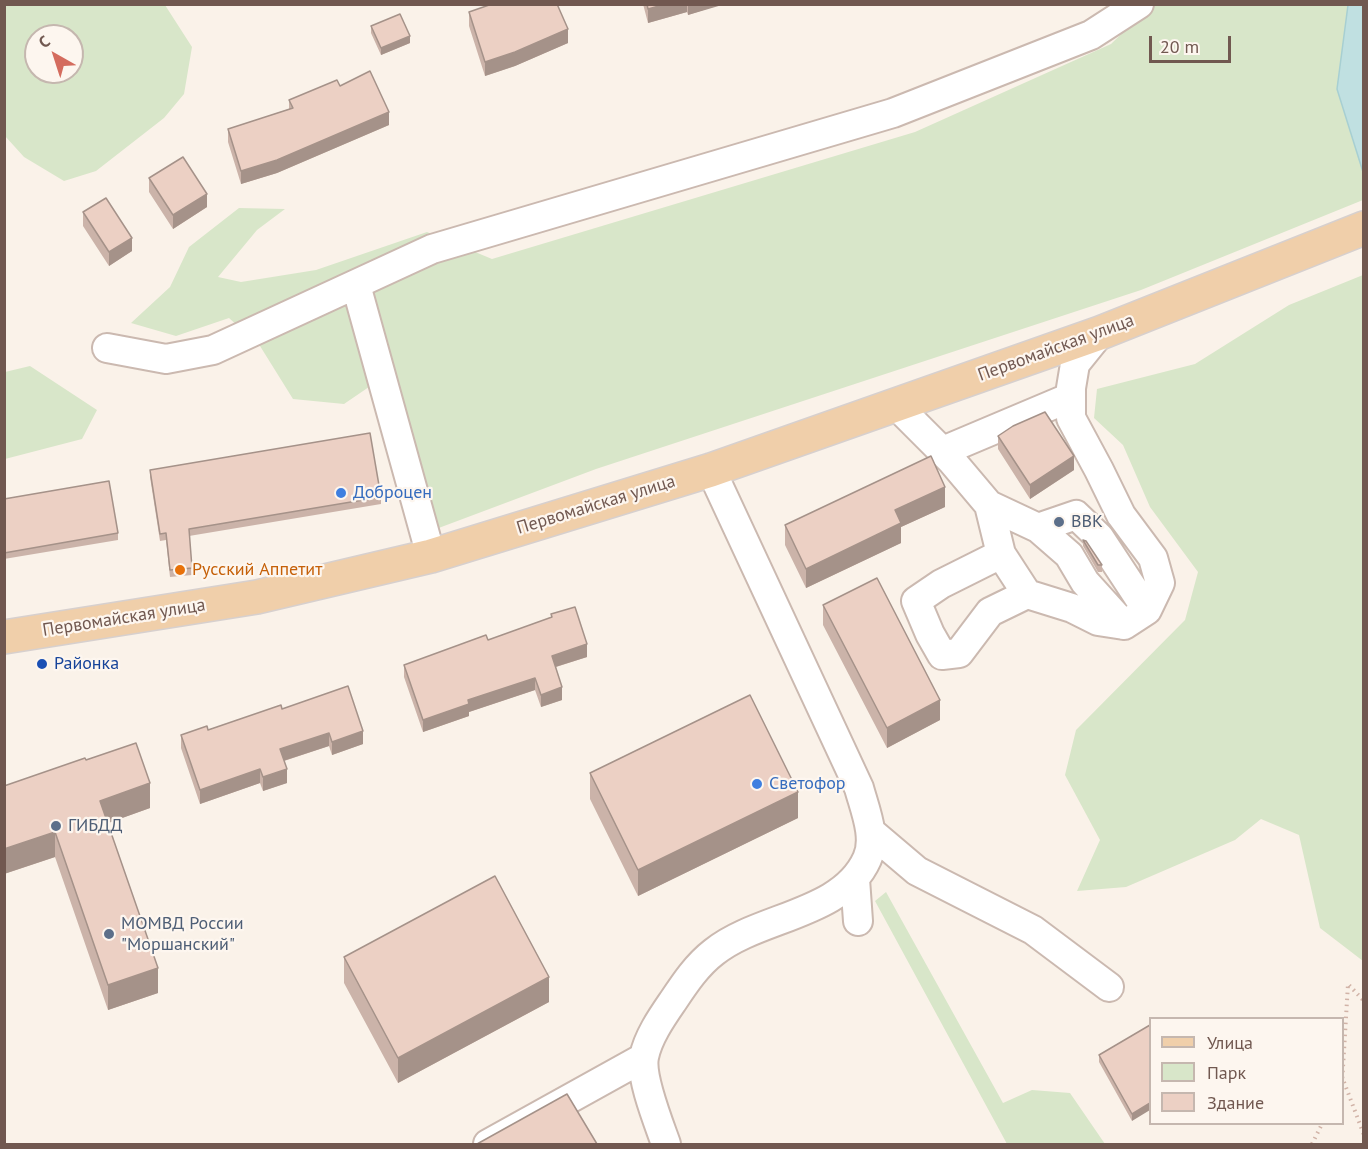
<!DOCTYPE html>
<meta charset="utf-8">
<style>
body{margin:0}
#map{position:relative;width:1368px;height:1149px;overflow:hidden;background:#faf2e9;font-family:"PT Sans",sans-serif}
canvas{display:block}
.frame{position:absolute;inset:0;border:6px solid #715850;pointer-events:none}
.legend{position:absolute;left:1149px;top:1017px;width:195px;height:108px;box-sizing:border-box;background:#fdf6ef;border:2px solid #c5b7af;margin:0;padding:8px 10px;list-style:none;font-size:18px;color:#715850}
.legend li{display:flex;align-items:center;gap:12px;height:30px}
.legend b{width:30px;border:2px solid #c5b7af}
.north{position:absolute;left:24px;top:24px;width:60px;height:60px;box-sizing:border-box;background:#fdf6ef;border:2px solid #c5b7af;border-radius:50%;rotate:321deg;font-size:16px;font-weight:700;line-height:24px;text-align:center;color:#715850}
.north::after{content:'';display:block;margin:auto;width:21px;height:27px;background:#d46c5e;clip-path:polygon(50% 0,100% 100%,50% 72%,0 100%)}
.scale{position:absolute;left:1149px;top:36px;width:82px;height:27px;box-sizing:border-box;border:3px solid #715850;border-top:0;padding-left:8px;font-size:18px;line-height:21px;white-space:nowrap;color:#715850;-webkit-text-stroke:4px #fdf6ef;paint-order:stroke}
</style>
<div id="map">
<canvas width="1368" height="1149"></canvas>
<div class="frame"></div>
<ul class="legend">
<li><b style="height:8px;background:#f0cfaa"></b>Улица</li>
<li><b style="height:16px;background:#d8e6c9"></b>Парк</li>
<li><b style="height:16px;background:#ecd0c4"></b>Здание</li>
</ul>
<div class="north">С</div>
<div class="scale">20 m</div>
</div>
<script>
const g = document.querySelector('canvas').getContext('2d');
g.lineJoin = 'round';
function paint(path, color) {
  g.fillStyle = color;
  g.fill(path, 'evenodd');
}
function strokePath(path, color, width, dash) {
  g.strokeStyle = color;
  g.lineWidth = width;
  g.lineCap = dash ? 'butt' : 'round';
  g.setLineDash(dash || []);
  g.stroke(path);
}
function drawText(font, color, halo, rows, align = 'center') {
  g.font = font + ' "PT Sans",sans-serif';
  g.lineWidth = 4.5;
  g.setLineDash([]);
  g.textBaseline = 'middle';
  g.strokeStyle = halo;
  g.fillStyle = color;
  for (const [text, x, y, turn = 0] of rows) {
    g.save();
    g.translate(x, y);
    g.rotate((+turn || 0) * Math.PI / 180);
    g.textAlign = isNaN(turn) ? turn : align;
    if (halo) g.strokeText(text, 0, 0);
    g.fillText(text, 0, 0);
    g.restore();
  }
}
paint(new Path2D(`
 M5,4L165,5L192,47L184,94L164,118L96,171L64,181L24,157L5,136ZM36,36H72V72H36Z
 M1151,5H1348L1337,89L1363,172V200L1141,290L596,469L436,529L385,376L344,404L293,399L260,346L229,318L176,336L131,323L170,287L189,247L239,208L285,209L257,230L218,277L241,282L316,270L427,232L492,259L915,132L1111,44Z
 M1363,275V961L1320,928L1299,835L1261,819L1235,840L1126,887L1077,891L1100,840L1065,775L1076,730L1185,620L1198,572L1150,507L1123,445L1094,418L1097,389L1195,364L1289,305Z
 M30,366L97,410L82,439L5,459V372Z
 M886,892L1003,1103L1032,1090L1070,1093L1105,1144H1007L875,901Z`), '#d8e6c9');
const water = new Path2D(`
 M1348,5H1363V172L1337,89Z`);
paint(water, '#c0e0e1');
strokePath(water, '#a7cfd2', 1.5);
const minor = new Path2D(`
 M356,285L431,556
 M107,348L166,359L213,350L432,249L893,113L1091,35L1139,4
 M896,405L951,460L989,505L1001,554L941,584L916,601L930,634L942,655L959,653L990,612L1027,594L1072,608L1098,621L1124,625L1147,610L1160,583L1153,558L1121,515L1099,470L1071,418V388L1075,364L1100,333
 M943,451L1071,397
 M989,505L1038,528L1069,555L1085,582L1124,625
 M1038,528L1076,515L1099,537L1147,610
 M1001,554L1027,594
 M871,832L917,871L1033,930L1109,987
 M855,879L858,921
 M488,1144L643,1058
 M666,1144C659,1124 640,1077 644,1057C648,1037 662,1017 673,1001C685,983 697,965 714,952C759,916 842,915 867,859C877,838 865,810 859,788L711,470`);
const major = new Path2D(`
 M4,637L257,597L431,556L711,470L1100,333L1364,228`);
strokePath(minor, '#cbb9b0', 32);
strokePath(major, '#d7d0ce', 36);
strokePath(new Path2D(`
 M1344,1082L1364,1135
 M1342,1084L1348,984L1364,1001
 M1312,1144L1322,1124`), '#d1b3a7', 4, [1.5, 4.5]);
strokePath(minor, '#fff', 28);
strokePath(major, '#f0cfaa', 33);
paint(new Path2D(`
 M643,4H722L688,15L687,12L648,23Z
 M469,12L568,43L515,66L485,76L469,26Z
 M371,26L410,43L381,55L371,33Z
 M340,86L389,125L277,173L241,184L228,142V129L289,109V100Z
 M149,178L207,207L173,229L149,192Z
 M83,212L132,251L109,266L83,226Z
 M998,436L1074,470L1030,499L998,449Z
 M150,470L381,497V504L189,536L192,575L170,577L166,540L160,541L150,477Z
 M4,499L118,533V540L4,559Z
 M945,507L901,527V543L806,588L785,545V525Z
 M1083,540L1102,565V572H1098L1083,546Z
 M823,605L940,720L887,748L823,625Z
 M551,614L587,657L556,667L562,700L541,707L535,690L469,712V716L423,732L404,677V665L488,640L551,618Z
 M282,709L363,744L332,755L329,746L284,761L287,783L263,791L260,783L200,804L181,748V735L208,730Z
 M86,760L150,808L108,823L158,993L108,1010L55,857L4,874V786Z
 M590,773L798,818L638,896L590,799Z
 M344,957L549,1002L398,1083L344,983Z
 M1150,1025L1132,1121L1099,1062V1055Z`), '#cbb3a9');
paint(new Path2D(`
 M666,4H687V12L648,23V9Z
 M688,4H722V5L688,15Z
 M568,29V43L515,66L485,76V62Z
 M410,36V43L381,55V48Z
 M389,112V125L277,173L241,184V171Z
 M207,194V207L173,229V215Z
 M132,238V251L109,266V252Z
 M1074,456V470L1030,499V485Z
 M945,487V507L901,527V543L806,588V569L895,510Z
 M587,644V657L552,668V656Z
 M535,678V690L469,712V716L423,732V720L468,700Z
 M562,687V700L541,707V695Z
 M940,700V720L887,748V728Z
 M363,731V744L332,755V742Z
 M329,733V746L280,762V749Z
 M260,769V783L200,804V790Z
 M287,769V783L263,791V777Z
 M150,783V808L100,826V801Z
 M798,792V818L638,896V870Z
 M55,832V857L4,874V849Z
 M158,968V993L108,1010V985Z
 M549,977V1002L398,1083V1058Z
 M1150,1103V1110L1132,1121V1114Z`), '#a59289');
const building = new Path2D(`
 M492,4H557L568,29L515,52L485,62L469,12Z
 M647,4H666L648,9Z
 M400,14L410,36L381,48L371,26Z
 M370,71L389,112L277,160L241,171L228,129L293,108L289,100L337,80L340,86Z
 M183,157L207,194L173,215L149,178Z
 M106,198L132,238L109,252L83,212Z
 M1045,412L1074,456L1030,485L998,436L1013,426Z
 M370,433L381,497L189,529L192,568L170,570L166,533L160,534L150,470Z
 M931,456L945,487L895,510L901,523L806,569L785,525Z
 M109,481L118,533L4,553V499Z
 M1083,540L1086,541L1102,565H1098Z
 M877,578L940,700L887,728L823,605Z
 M575,607L587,644L552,656L562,687L541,695L535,678L468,700L469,704L423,720L404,665L486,635L488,640L552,617L551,614Z
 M348,686L363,731L332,742L329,733L280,749L287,769L263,777L260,769L200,790L181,735L207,726L208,730L281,705L282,709Z
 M750,695L798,792L638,870L590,773Z
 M136,743L150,783L100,801L158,968L108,985L55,832L4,849V786L85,758L86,760Z
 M495,876L549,977L398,1058L344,957Z
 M1150,1025V1103L1132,1114L1099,1055Z
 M567,1094L597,1144H477Z`);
paint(building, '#ecd0c4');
strokePath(building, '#a59289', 1.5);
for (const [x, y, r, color] of [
 [341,493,6,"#3f7fe0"],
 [1059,522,6,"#5c6f8a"],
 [180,570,6,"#e8710a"],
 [42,664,6,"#1a4fb4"],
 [757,784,6,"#3f7fe0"],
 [56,826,6,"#5c6f8a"],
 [109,934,6,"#5c6f8a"]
]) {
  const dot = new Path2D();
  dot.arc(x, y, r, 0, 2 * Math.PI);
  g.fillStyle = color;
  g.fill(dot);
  strokePath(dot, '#fdf6ef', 2);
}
drawText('18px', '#715850', '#fdf6ef', [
 ["Первомайская улица",1056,348,-20],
 ["Первомайская улица",596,505,-17],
 ["Первомайская улица",124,618,-9]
]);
drawText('18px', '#366cbe', '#fdf6ef', [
 ["Доброцен",353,493],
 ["Светофор",769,784]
], 'left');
drawText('18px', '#4e5e75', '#fdf6ef', [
 ["ВВК",1071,522],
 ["ГИБДД",68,826],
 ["МОМВД России",121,924],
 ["\"Моршанский\"",121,945]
], 'left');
drawText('18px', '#c56008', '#fdf6ef', [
 ["Русский Аппетит",192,570]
], 'left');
drawText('18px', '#164399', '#fdf6ef', [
 ["Районка",54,664]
], 'left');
</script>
